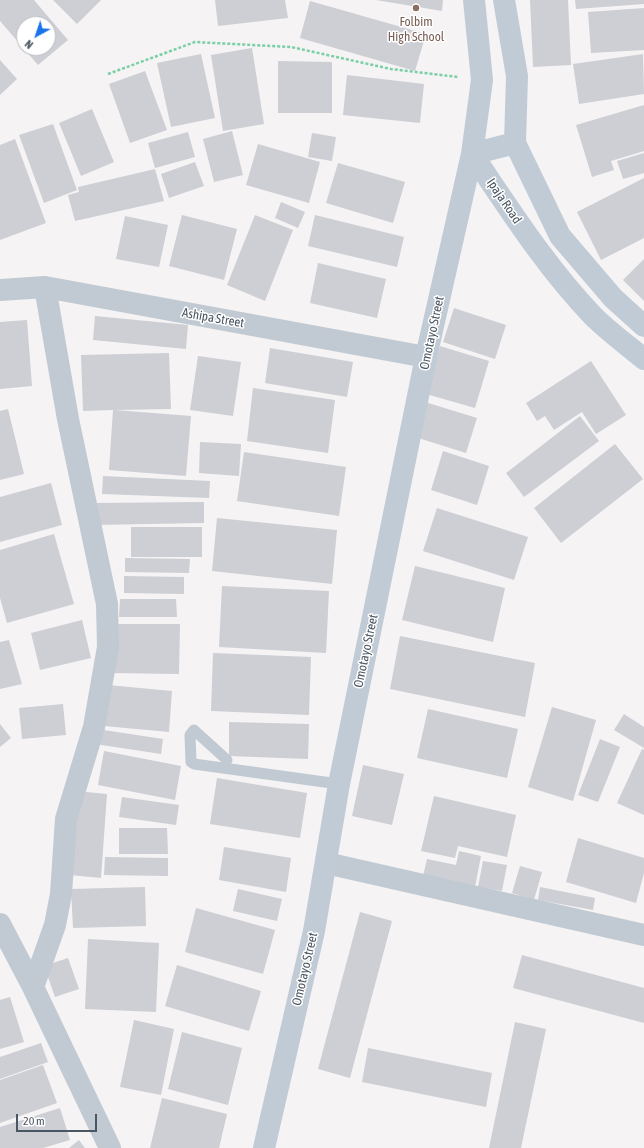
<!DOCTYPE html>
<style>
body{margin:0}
#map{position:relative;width:644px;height:1148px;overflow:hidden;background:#f5f3f3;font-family:"Asap Condensed",sans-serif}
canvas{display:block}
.north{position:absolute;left:16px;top:16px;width:40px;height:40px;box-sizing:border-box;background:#fff;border:1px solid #b7bbc0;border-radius:50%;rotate:220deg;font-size:11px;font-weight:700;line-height:16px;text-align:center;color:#4a5661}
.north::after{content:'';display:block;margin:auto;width:14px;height:18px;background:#1a73e8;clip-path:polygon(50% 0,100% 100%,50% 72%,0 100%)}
.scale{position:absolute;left:16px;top:1114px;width:81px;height:18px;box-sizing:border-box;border:2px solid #4a5661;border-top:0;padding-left:5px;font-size:12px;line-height:14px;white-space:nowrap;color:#4a5661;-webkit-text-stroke:3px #fff;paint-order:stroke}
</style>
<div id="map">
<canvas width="644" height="1148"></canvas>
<div class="north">N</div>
<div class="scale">20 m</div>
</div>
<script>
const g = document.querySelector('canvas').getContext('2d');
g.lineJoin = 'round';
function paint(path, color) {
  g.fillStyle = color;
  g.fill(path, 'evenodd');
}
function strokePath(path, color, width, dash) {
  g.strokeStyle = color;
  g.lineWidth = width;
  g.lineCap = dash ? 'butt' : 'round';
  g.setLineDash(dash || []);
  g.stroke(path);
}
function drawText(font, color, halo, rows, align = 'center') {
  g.font = font + ' "Asap Condensed",sans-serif';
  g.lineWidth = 3;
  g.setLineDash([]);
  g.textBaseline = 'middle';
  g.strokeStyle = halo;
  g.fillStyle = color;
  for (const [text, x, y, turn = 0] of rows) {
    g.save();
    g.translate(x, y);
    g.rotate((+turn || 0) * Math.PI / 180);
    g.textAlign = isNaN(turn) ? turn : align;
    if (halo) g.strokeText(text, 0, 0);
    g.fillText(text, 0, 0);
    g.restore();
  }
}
paint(new Path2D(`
 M0,0H34L68,40L38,65L0,21ZM24,24H48V48H24Z
 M53,0H101L77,24Z
 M215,0H285L288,18L218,26Z
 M376,0H443L442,11Z
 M530,0H568L571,65L533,67Z
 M575,0H644V4L576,9Z
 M310,1L426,34L415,71L300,38Z
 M644,8V50L591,53L588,12Z
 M252,48L264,124L223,131L211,55Z
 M201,54L215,118L171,127L157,63Z
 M643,54L644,94L579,104L573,64Z
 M0,60L17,79L0,95Z
 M278,61L332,62V113H278Z
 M145,71L167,130L130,143L109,84Z
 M347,75L424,84L420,123L343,115Z
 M644,105V151L611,161L614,170L592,177L576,125Z
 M92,109L114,162L81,176L59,123Z
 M53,124L77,190L44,203L19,135Z
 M232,131L243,175L214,182L203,139Z
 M188,132L195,157L155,168L148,143Z
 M312,133L336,137L332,161L308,157Z
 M15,139L46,223L0,240V145Z
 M258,144L320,162L309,203L246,185Z
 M644,153V173L623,179L617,161Z
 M195,162L204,186L169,198L161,174Z
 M338,163L405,182L393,223L326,203Z
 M155,169L164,201L75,221L68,195L79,192L78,187Z
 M644,178V238L601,260L577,212Z
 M281,202L305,212L298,228L275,218Z
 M182,215L237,229L224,280L169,266Z
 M255,215L293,230L265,301L227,285Z
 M315,215L404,237L397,267L308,246Z
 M125,216L168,225L159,267L116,259Z
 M644,259V301L623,280Z
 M318,263L386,279L377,318L310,303Z
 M454,308L506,325L495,359L443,342Z
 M95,316L188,325L186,349L93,340Z
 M27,320L32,386L0,389V322Z
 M440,346L489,361L475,408L426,394Z
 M270,348L353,362L347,397L265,383Z
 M169,353L171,409L115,410L191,416L186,476L109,470L113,410L83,411L81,355Z
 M198,356L241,362L233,416L190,410Z
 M591,361L626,415L596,434L582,412L554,430L545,416L537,421L526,403Z
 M253,388L335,400L328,453L247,441Z
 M425,402L477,418L466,453L415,437Z
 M8,409L24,474L0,480V411Z
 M580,416L599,441L524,497L506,473Z
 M200,442L241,444L239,476L199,473Z
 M615,444L643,479L561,543L534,508Z
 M443,451L489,466L477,505L431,490Z
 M244,452L346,467L339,516L237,501Z
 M103,476L210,481L209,498L102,494Z
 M51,483L62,525L0,542V497Z
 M204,502V523L94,525V503Z
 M437,508L528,537L514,580L423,551Z
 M217,518L337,530L332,584L212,571Z
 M131,527H202V557H131Z
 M54,534L74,604L7,623L0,598V550Z
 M125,558L190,559L189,573L125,572Z
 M415,566L505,588L493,642L402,620Z
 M124,576L184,577V594L124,593Z
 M222,586L329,591L326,653L219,647Z
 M120,599H176L177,617H119Z
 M82,620L91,658L40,670L31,633Z
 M111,624H180L179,674L110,673Z
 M400,636L535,663L525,717L390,689Z
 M9,640L22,684L0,689V642Z
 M213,653L311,657L309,715L211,711Z
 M108,685L172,691L169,732L104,726Z
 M63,704L66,735L22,739L19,708Z
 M552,707L596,720L573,801L528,787Z
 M428,709L518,729L507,778L417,758Z
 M624,714L644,727V748L614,730Z
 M229,722L309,724L308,759L229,756Z
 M0,724L11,738L0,747Z
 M97,729L163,739L161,754L95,744Z
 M600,739L620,747L598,802L578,795Z
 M642,749L644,750V815L617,803Z
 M104,751L181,766L175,800L98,785Z
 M363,765L404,774L392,825L352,816Z
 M217,778L307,793L300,838L210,824Z
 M76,791L107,794L101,878L70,875Z
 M434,796L516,815L507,857L458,846L455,858L421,851Z
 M122,797L179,805L176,825L119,817Z
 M119,828H167L168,854H119Z
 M578,838L644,858V873L636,903L566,882Z
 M224,847L291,858L286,892L219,880Z
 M459,851L481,856L475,887L423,876L427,859L456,865Z
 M105,857L168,858V876L104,875Z
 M483,861L507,865L502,891L478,887Z
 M520,866L542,872L534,900L512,893Z
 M145,887L146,926L73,928L71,889Z
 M540,887L595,898L593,910L538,900Z
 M238,889L282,899L277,921L233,911Z
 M196,908L275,930L263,974L185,952Z
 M360,912L392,921L350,1078L318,1069Z
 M88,939L159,943L156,1012L85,1009Z
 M522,955L644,988V1023L513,988Z
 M68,958L79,989L55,997L44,966Z
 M177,965L261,991L249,1031L165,1006Z
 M10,997L24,1042L0,1049V1000Z
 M134,1020L174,1029L161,1095L120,1087Z
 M515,1022L546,1029L521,1148H489Z
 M182,1032L242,1048L228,1105L168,1089Z
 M41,1043L48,1062L0,1079V1057Z
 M368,1048L492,1073L486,1107L362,1082Z
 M43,1065L57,1103L0,1123V1080Z
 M162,1098L227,1114L219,1148H150Z
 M60,1108L70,1140L43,1148H0V1127Z
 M79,1140L85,1148H69Z`), '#cdcfd5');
strokePath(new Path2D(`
 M108,74L195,42L291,47L391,69L458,77`), '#7ad0a6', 2.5, [3, 2]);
strokePath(new Path2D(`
 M227,760L194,730L190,735L191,762L194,764L339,784`), '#c1cad2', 11);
strokePath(new Path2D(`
 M0,290L45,287L426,357
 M326,863L644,935
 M0,924L33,987L110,1148
 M33,987L55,925L61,894L66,819L94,727L108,647L107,604L68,419L45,287`), '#c1cad2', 22);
strokePath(new Path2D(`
 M474,0L482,80L472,154C510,210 546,267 593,316C608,331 627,345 644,359
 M504,0L517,76L515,143L560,236L613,298L644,326
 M264,1148L314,931L339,784L426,357L472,154L515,143`), '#c1cbd6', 22);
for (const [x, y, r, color] of [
 [416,8,4,"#8d6e63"]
]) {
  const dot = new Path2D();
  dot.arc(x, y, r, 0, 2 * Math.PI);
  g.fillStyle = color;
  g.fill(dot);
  strokePath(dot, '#fff', 1.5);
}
drawText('13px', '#785e54', '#fff', [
 ["Folbim",416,22],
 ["High School",416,37]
]);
drawText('13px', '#4a5661', '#fff', [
 ["Ipaja Road",504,201,56],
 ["Ashipa Street",213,318,10],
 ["Omotayo Street",432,333,-78],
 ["Omotayo Street",366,651,-78],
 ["Omotayo Street",305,969,-77]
]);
</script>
